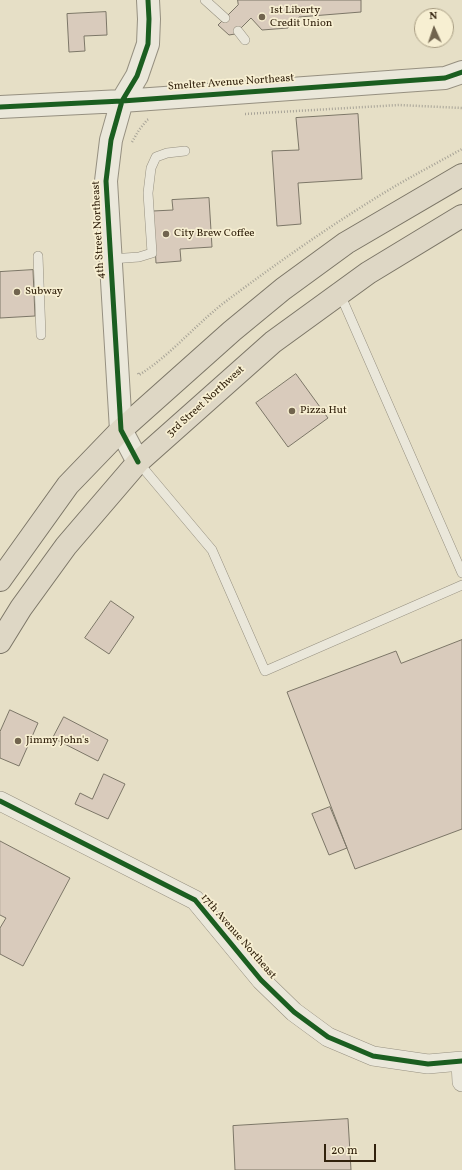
<!DOCTYPE html>
<style>
body{margin:0}
#map{position:relative;width:462px;height:1170px;overflow:hidden;background:#e6dfc6;font-family:Vollkorn,serif}
canvas{display:block}
.north{position:absolute;left:414px;top:8px;width:40px;height:40px;box-sizing:border-box;background:#f7efd2;border:1px solid #a89d83;border-radius:50%;rotate:357deg;font-size:11px;font-weight:700;line-height:16px;text-align:center;color:#32220d}
.north::after{content:'';display:block;margin:auto;width:14px;height:18px;background:#71644e;clip-path:polygon(50% 0,100% 100%,50% 72%,0 100%)}
.scale{position:absolute;left:324px;top:1144px;width:52px;height:18px;box-sizing:border-box;border:2px solid #32220d;border-top:0;padding-left:5px;font-size:12px;line-height:14px;white-space:nowrap;color:#32220d;-webkit-text-stroke:3px #f7efd2;paint-order:stroke}
</style>
<div id="map">
<canvas width="462" height="1170"></canvas>
<div class="north">N</div>
<div class="scale">20 m</div>
</div>
<script>
const g = document.querySelector('canvas').getContext('2d');
g.lineJoin = 'round';
function paint(path, color) {
  g.fillStyle = color;
  g.fill(path, 'evenodd');
}
function strokePath(path, color, width, dash) {
  g.strokeStyle = color;
  g.lineWidth = width;
  g.lineCap = dash ? 'butt' : 'round';
  g.setLineDash(dash || []);
  g.stroke(path);
}
function drawText(font, color, halo, rows, align = 'center') {
  g.font = font + ' Vollkorn,serif';
  g.lineWidth = 3.5;
  g.setLineDash([]);
  g.textBaseline = 'middle';
  g.strokeStyle = halo;
  g.fillStyle = color;
  for (const [text, x, y, turn = 0] of rows) {
    g.save();
    g.translate(x, y);
    g.rotate((+turn || 0) * Math.PI / 180);
    g.textAlign = isNaN(turn) ? turn : align;
    if (halo) g.strokeText(text, 0, 0);
    g.fillText(text, 0, 0);
    g.restore();
  }
}
const building = new Path2D(`
 M238,0H361V12L299,17L288,28L262,30L251,18L235,34L229,35L218,25L238,5Z
 M106,12L107,35L84,36L85,51L69,52L67,14Z
 M358,114L362,179L298,183L301,224L277,226L272,151L299,150L296,118Z
 M209,198L212,247L180,249L181,261L156,263L153,211L173,210L172,200Z
 M33,270L35,316L0,318V272Z
 M296,374L328,418L288,447L256,403Z
 M111,601L134,617L109,654L85,638Z
 M462,640V829L355,869L287,692L396,651L401,663Z
 M10,710L38,723L19,766L0,758V732Z
 M64,717L108,740L98,761L53,738Z
 M104,774L125,784L108,819L75,804L80,793L92,799Z
 M330,807L347,848L329,855L312,814Z
 M0,841L70,878L23,966L0,954V928L6,918L0,915Z
 M348,1119L351,1170H235L233,1126Z`);
paint(building, '#d9cbbc');
strokePath(building, '#7c7667', 1);
const service = new Path2D(`
 M205,0L225,18
 M238,31L245,40
 M38,256L41,335
 M111,259L139,257L152,253L148,193L151,168L156,157L167,153L185,151
 M340,294L462,573
 M138,462L212,550L265,671L462,585`);
const minor = new Path2D(`
 M0,801L195,900L261,980L294,1012L328,1037L373,1056L428,1064L462,1061
 M461,1062L462,1082`);
const tertiary = new Path2D(`
 M0,107L122,101L445,78L462,72
 M138,462L121,430L106,181L111,140L122,101L137,76L148,44L149,19L148,0`);
const trunk = new Path2D(`
 M0,580L68,485L121,430L232,331L283,289L346,243L462,175
 M0,642L21,608L66,546L138,462L273,342L368,273L462,216`);
strokePath(service, '#969080', 10);
strokePath(minor, '#969080', 20);
strokePath(tertiary, '#969080', 24);
strokePath(trunk, '#7c7667', 24);
strokePath(new Path2D(`
 M245,114L399,105L462,108
 M132,142L139,130L147,120L149,119
 M138,373L139,375C171,355 195,325 225,302C277,263 331,225 387,191C412,176 437,163 462,149`), '#a7a397', 2.5, [1, 2]);
strokePath(service, '#eae7da', 9);
strokePath(minor, '#eae7da', 19);
strokePath(tertiary, '#eae7da', 22);
strokePath(trunk, '#ded7c5', 22);
strokePath(new Path2D(`
 M0,107L122,101L445,78L462,72
 M138,462L121,430L106,181L111,140L122,101L137,76L148,44L149,19L148,0
 M0,801L195,900L261,980L294,1012L328,1037L373,1056L428,1064L462,1061`), '#1b5e20', 5);
for (const [x, y, r, color] of [
 [262,17,4,"#71644e"],
 [166,234,4,"#71644e"],
 [17,292,4,"#71644e"],
 [292,411,4,"#71644e"],
 [18,741,4,"#71644e"]
]) {
  const dot = new Path2D();
  dot.arc(x, y, r, 0, 2 * Math.PI);
  g.fillStyle = color;
  g.fill(dot);
  strokePath(dot, '#f7efd2', 1.5);
}
drawText('11px', '#32220d', '#f7efd2', [
 ["1st Liberty",270,11],
 ["Credit Union",270,24],
 ["City Brew Coffee",174,234],
 ["Subway",25,292],
 ["Pizza Hut",300,411],
 ["Jimmy John's",26,741]
], 'left');
drawText('11px', '#32220d', '#f7efd2', [
 ["Smelter Avenue Northeast",231,83,-4],
 ["4th Street Northeast",99,230,-93],
 ["3rd Street Northwest",206,402,-42],
 ["17th Avenue Northeast",238,937,49]
]);
</script>
